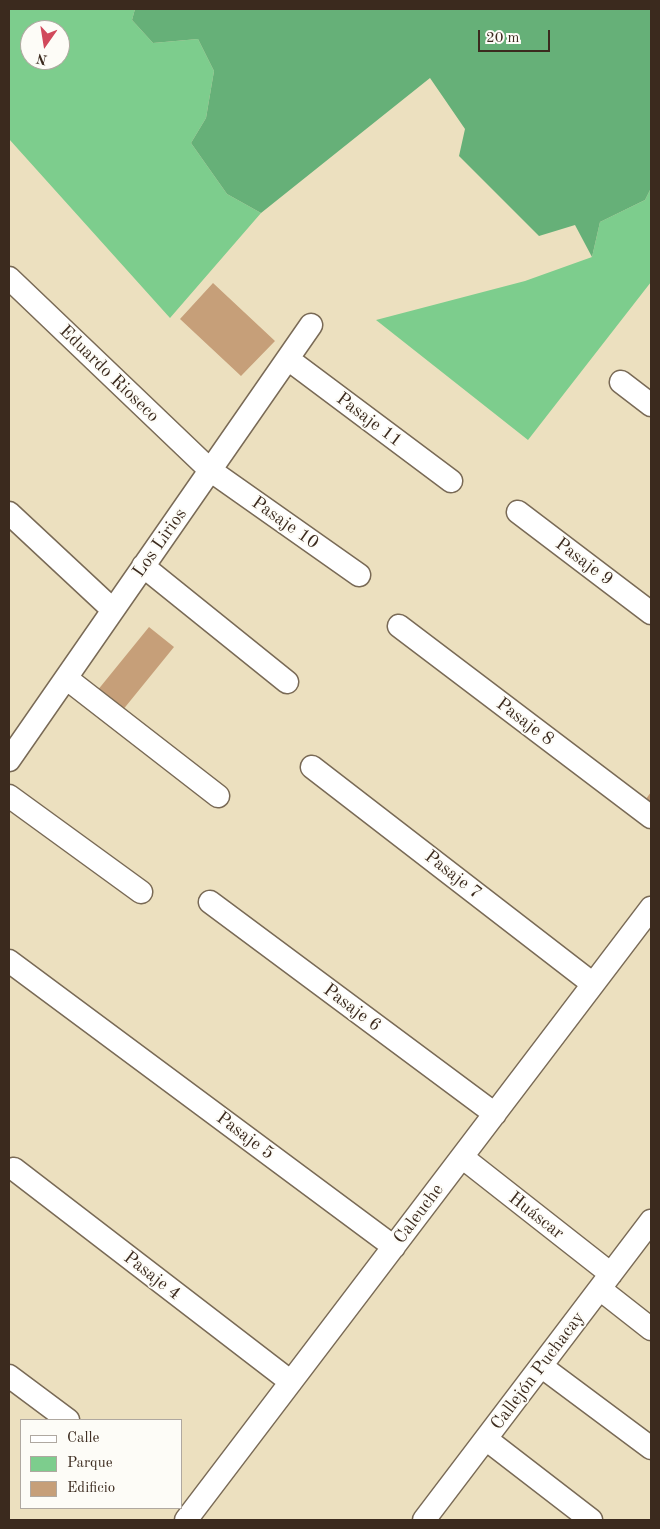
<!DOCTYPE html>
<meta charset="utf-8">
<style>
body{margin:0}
#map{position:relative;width:660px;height:1529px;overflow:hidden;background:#ece0bf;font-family:"Old Standard TT",serif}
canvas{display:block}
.frame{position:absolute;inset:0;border:10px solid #3b2a1e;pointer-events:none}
.legend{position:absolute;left:20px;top:1419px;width:162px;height:90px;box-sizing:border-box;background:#fdfcf7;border:1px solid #afa8a0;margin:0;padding:6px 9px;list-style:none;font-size:15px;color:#3b2a1e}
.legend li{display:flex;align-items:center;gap:10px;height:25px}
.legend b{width:25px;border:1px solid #afa8a0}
.north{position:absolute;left:20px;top:20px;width:50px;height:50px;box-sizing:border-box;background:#fdfcf7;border:1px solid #afa8a0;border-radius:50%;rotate:193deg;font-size:14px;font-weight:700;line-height:20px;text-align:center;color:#3b2a1e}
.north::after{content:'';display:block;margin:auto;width:18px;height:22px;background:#d1495b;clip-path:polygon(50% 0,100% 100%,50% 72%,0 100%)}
.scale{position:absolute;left:478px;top:30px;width:72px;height:22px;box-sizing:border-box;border:2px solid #3b2a1e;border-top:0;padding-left:6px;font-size:15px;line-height:18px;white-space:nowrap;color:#3b2a1e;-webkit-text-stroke:4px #fdfcf7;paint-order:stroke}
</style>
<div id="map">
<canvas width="660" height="1529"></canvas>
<div class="frame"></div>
<ul class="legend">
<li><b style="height:6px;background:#fff"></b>Calle</li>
<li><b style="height:14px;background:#7dcd8d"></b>Parque</li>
<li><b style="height:14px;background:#c69f79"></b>Edificio</li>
</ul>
<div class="north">N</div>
<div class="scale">20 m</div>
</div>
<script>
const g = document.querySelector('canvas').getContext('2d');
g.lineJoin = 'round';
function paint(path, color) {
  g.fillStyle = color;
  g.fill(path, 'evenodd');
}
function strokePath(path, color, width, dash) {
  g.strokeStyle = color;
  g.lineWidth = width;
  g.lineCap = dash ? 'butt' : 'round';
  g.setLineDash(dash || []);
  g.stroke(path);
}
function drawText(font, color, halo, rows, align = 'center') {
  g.font = font + ' "Old Standard TT",serif';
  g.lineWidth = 4;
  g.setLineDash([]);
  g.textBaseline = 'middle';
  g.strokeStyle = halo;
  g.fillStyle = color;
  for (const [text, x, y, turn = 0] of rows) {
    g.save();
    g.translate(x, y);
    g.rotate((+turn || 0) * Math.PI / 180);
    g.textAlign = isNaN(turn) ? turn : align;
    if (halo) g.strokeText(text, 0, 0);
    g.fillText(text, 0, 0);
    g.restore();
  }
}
paint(new Path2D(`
 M9,9H135L132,20L153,43L198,39L214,71L206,118L191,143L227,194L261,213L170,318L9,139ZM30,30H60V60H30Z
 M651,188V282L528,440L376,320L525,281L592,257L600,222L645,200Z`), '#7dcd8d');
paint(new Path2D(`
 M135,9H651V188L645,200L600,222L592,257L575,225L539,236L459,156L465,129L430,78L261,213L227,194L191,143L206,118L214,71L198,39L153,43L132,20Z`), '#66b078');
paint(new Path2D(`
 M213,283L275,341L241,376L180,319Z
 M149,627L174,647L122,711L97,691Z
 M651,792V802L646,799Z`), '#c69f79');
const minor = new Path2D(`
 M9,278L210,470L359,575
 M288,359L451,481
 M621,382L651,405
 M518,512L651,613
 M9,513L113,610
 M143,566L287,682
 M399,626L651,817
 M66,678L218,796
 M9,760L311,325
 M312,767L593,984
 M9,796L141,892
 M210,902L495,1114
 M9,961L394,1247
 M462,1157L611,1274
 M14,1169L291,1382
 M600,1289L651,1329
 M541,1366L651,1448
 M9,1376L68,1420
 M486,1439L591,1520
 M186,1520L651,908
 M424,1520L651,1221`);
strokePath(minor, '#796a56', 25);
strokePath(minor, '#fff', 22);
drawText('18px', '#3b2a1e', '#fdfcf7', [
 ["Eduardo Rioseco",109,374,44],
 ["Pasaje 11",369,420,37],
 ["Pasaje 10",285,523,35],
 ["Los Lirios",160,543,-55],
 ["Pasaje 9",584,562,37],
 ["Pasaje 8",525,722,37],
 ["Pasaje 7",453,875,38],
 ["Pasaje 6",352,1008,37],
 ["Pasaje 5",245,1136,37],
 ["Caleuche",419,1214,-53],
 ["Huáscar",536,1216,38],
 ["Pasaje 4",152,1276,38],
 ["Callejón Puchacay",538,1371,-53]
]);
</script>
